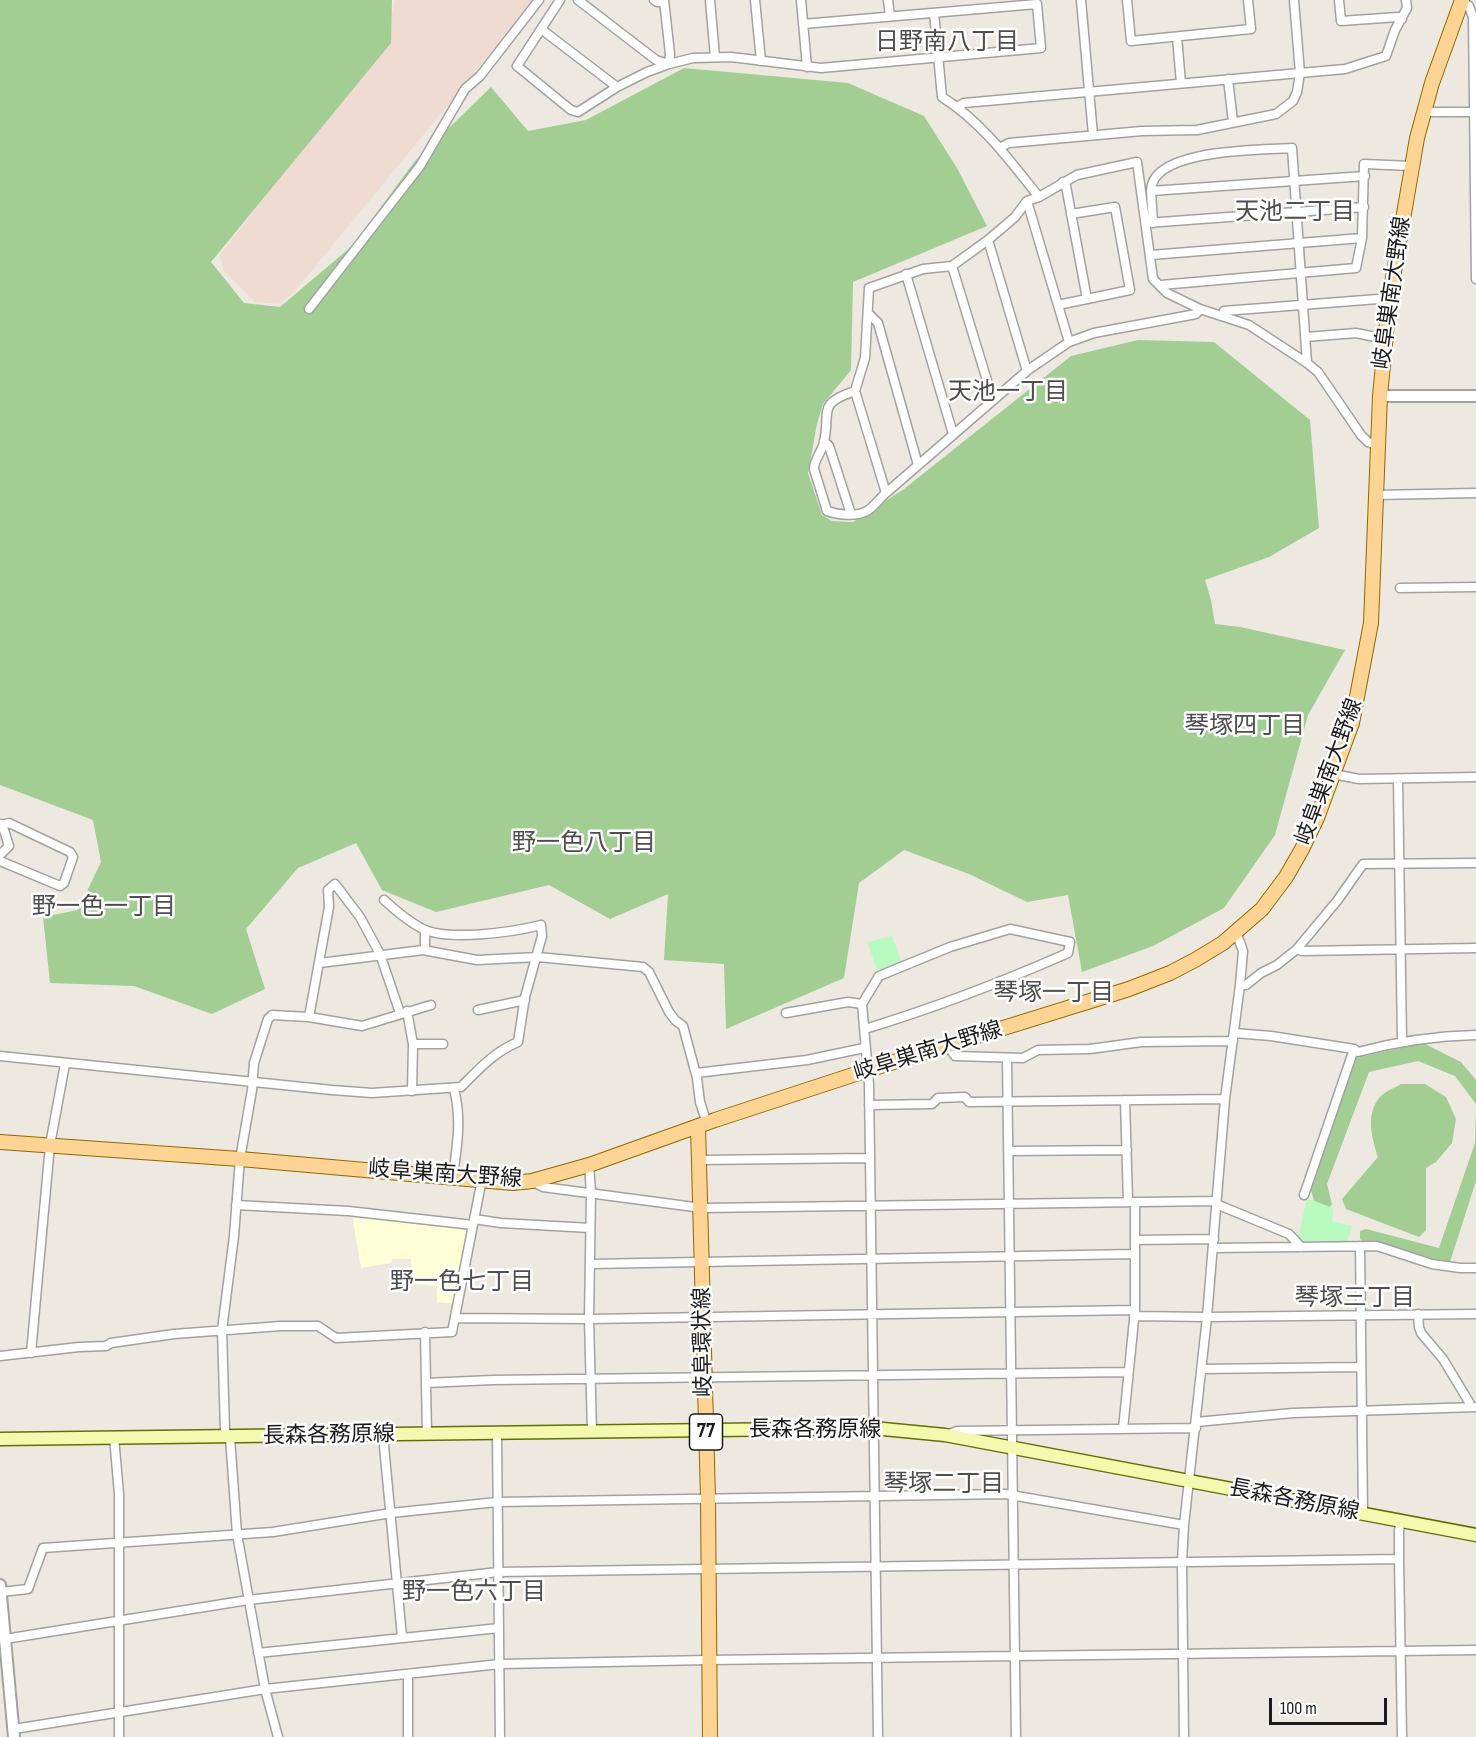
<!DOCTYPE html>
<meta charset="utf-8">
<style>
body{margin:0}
#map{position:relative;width:1476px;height:1737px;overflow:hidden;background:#ede9e0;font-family:"Sofia Sans Condensed",sans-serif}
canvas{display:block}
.scale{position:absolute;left:1269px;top:1698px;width:118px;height:27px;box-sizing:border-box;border:3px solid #1b1b1b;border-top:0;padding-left:8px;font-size:18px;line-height:21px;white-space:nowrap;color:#1b1b1b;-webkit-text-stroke:4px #fff;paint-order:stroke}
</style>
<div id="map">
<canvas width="1476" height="1737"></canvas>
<div class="scale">100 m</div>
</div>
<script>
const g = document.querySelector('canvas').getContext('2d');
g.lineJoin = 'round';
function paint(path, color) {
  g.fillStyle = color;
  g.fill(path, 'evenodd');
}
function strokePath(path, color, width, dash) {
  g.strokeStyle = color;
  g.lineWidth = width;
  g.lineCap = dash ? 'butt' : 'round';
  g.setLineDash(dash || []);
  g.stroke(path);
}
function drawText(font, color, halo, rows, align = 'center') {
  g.font = font + ' "Sofia Sans Condensed","Noto Sans JP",sans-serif';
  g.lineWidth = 5;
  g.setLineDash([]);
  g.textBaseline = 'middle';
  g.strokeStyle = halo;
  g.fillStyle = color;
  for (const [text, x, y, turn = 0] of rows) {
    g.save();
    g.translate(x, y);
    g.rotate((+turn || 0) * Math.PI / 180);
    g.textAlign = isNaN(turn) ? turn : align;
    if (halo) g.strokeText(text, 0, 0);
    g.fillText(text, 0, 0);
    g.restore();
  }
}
paint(new Path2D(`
 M352,1214L468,1229L456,1304L437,1302V1286L412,1284L411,1259H392L391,1263L361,1268Z`), '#fdffd6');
paint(new Path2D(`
 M395,0H534L296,290L280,304L255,302L223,270L220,255L386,40Z`), '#f0dbd2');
paint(new Path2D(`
 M0,0H392L391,43L211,262L244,303L280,307L352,246L415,161L491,87L528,131L586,120L684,68L848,83L924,116L957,168L987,226L853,282L851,370L823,404L817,424L808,473L822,515L832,521L853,522L904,489L1071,356L1138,340L1214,342L1310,420L1319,528L1269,557L1205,580L1211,600L1215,624L1240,627L1345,650L1308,715L1275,835L1224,908L1153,946L1082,972L1068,895L1027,902L969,874L904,850L859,883L844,978L726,1029L724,964L664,960L668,894L610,919L549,885L436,912L382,890L356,843L298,868L246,929L265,989L212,1014L134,986L50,983L43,917L78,910L101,862L93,820L0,785Z
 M1423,1043L1461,1062L1476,1080V1104L1455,1076L1418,1061L1369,1072L1327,1184L1332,1204L1329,1208L1316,1207L1310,1187L1356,1058Z
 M1401,1084H1425L1446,1097L1456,1119L1452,1143L1436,1162L1426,1168V1230L1419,1237L1346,1209L1342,1199L1378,1157C1372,1138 1365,1114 1380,1097C1385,1091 1395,1088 1401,1084Z
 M1476,1109V1181L1450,1262H1433L1365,1243L1360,1239V1231L1366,1229L1439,1248L1475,1143Z`), '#a2cd93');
paint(new Path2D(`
 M892,936L902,963L879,974L867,942Z
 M1307,1198L1333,1208L1332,1221L1352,1226L1347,1244L1302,1242L1298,1238Z`), '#b9fac1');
const minor = new Path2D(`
 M560,0L517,66L571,110L578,112L617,87L647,72L669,64L693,58L731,57L821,68L1041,48L1037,4L803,24
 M578,0L656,60L668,64
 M654,0L657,2H664
 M664,0L670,54L669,64
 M710,0L715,57
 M755,0L761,61
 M801,0L807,67
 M888,0L890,16
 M1081,0L1093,135
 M1127,0L1131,41L1251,29L1248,0
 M1339,0L1341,21L1398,17L1402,19
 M1462,1L1469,6L1473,17L1476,279
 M934,13L942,97C982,122 1010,161 1039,197
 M541,29L617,87
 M1177,37L1181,83
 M1228,79L1233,122
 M957,107L964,103L1345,69L1386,56L1395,30L1407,8L1406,0
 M1424,109L1432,112H1476
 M999,148L1009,143L1142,131L1197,130L1276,114L1293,101L1297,92L1300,73L1294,0
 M1063,182L1066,186L1087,299
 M1151,191C1151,148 1262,150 1292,148L1307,363
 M1027,201L1069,342
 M1147,223L1364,207
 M1153,223L1151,191L1365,176
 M988,240L1027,371
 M1151,255L1362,238L1364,164L1412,166
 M952,266L993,400
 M906,274L953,434
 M1161,285L1356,268L1362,238
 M1058,305L1130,290L1115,207L1071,214
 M309,309L420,166L465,89L480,76L539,0
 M1200,309L1196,314L1094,333L1069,342L1028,370L886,493L855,391L865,358L869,288L923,269L952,266L988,240L1015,217L1027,201L1039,197L1077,175L1137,162L1153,279L1167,293L1200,309L1249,325L1307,363L1318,372L1361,435L1368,442L1379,446
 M869,314L878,323L918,465
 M1223,316L1224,311L1378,299L1389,301
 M1306,337L1356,333L1385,339
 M855,391C816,404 831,411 824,442C822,452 814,459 814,469L827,511C838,515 856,517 867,511C874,507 880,498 886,493
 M824,441L829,446L851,514
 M1376,495L1476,493
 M1400,588L1476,587
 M1333,774L1359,779L1476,777
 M1398,779L1402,1041
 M0,824L3,827L9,846L0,855
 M0,861L60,886L64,883L73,857L70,852L9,823L1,825
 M1297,949L1302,951L1476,948
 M425,950V930
 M320,963L423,950L477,960L538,957L643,967L649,972L669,1012L675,1020L683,1026L697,1078L700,1102L707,1124
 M1240,985H1246L1261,973L1277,965L1297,949L1337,901L1363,864L1476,863
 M862,1004L869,1084L878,1737
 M478,1010L525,1000
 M407,1011L413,1044L412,1091
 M786,1013L848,1002L862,1004L879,976L950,947L1010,929L1070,942L1068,953C1002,982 934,1008 865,1029
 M309,1017L329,907L328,890L335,884L360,917L380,954L400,1013
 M1234,1033L1271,1036L1354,1049L1358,1052C1399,1041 1433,1036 1476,1035
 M413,1044H443
 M948,1046L955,1056L1023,1058L1038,1050L1090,1049L1141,1042L1233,1041
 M0,1056L332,1090L372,1093L461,1087C479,1069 494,1052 518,1042L525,997L542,936L541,925C513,932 447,942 421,928C408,921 395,910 384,900
 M1007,1059L1016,1737
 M696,1073L807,1060L864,1048
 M1125,1100L1128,1202
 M869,1105L932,1104L938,1098L965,1097L969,1102L1225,1099
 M1008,1151L1127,1150
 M700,1160L870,1158
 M589,1165L591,1192L589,1319L592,1432
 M453,1176C457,1145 462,1120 454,1089
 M533,1182L543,1187L702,1208L1216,1201
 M1304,1195L1354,1049
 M1216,1204L1289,1234L1301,1247
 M236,1205L348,1211L473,1225
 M474,1219L501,1223L590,1228
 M1135,1240L1214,1239
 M1360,1246L1363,1514
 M1213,1248L1377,1246L1432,1264L1460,1268H1476
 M590,1264L1134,1254
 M1418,1314L1419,1327L1421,1333L1443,1359L1469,1402L1470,1407
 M1134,1316L1207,1317L1476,1314
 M455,1318L589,1319L1135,1310
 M425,1332L427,1435
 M31,1353L50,1145L65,1064
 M0,1356L79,1347L106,1346L111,1343L174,1334L281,1326H318L336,1338L452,1332L482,1179
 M1202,1369L1361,1367
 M426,1383L493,1380L1128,1372
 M1196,1422L1293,1413L1476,1407
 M1123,1429L1135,1310V1202
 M497,1433L500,1737
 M949,1434L957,1431L1196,1428
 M383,1435L402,1637
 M114,1437L119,1494V1737
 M1401,1521L1399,1530V1559L1402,1737
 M1,1592L28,1589L43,1548L273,1532L391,1513L497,1502L1005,1494L1184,1525
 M5,1639L248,1600L498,1572L1399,1559
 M258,1653L499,1628
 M14,1729L265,1689L500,1664L709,1660L1476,1650
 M278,1737L265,1689L237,1534L230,1437L225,1431L222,1330L234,1236L240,1159L252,1090L254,1063L268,1019L272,1015L309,1017L362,1026L431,1005
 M408,1737V1674
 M1184,1737L1182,1562L1184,1525L1207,1317L1225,1099L1240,985L1243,951L1236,932`);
const tertiary = new Path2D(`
 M1380,396H1476
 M0,1585L14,1737`);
const secondary = new Path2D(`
 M0,1439L873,1428L945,1435L1476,1535`);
const primary = new Path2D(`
 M698,1126L708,1498L710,1737
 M0,1142L240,1159L513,1183L532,1181L589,1165L715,1120L868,1070L1129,989L1170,973L1195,960L1223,943L1262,909L1286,877L1302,849L1317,818L1352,723L1371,623L1380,396L1389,301L1417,138L1432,83L1462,0`);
strokePath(minor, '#a2a2a2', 11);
strokePath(tertiary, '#a2a2a2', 14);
strokePath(secondary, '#607103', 15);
strokePath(primary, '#916700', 16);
strokePath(minor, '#fff', 8);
strokePath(tertiary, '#fff', 10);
strokePath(secondary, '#f3fab0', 12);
strokePath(primary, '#fdd494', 14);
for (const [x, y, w] of [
 [706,1432,33]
]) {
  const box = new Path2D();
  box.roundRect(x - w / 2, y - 18, w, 36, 4.5);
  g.fillStyle = '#fff';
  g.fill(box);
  strokePath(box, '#1b1b1b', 1.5);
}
drawText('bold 21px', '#1b1b1b', null, [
 ["77",706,1432]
]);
drawText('22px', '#1b1b1b', '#fff', [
 ["岐阜巣南大野線",1393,293,-82],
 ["岐阜巣南大野線",1330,772,-70],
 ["岐阜巣南大野線",928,1052,-17],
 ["岐阜巣南大野線",445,1175,4],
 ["岐阜環状線",704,1342,-91],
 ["長森各務原線",815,1430],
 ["長森各務原線",329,1436,-1],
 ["長森各務原線",1294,1501,11]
]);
drawText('24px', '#4e4e4e', '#fff', [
 ["日野南八丁目",947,43],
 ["天池二丁目",1295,213],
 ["天池一丁目",1008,393],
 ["琴塚四丁目",1245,727],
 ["野一色八丁目",584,844],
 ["野一色一丁目",104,908],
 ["琴塚一丁目",1054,994],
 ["野一色七丁目",462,1283],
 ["琴塚三丁目",1355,1299],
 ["琴塚二丁目",944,1485],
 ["野一色六丁目",474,1593]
]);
</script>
